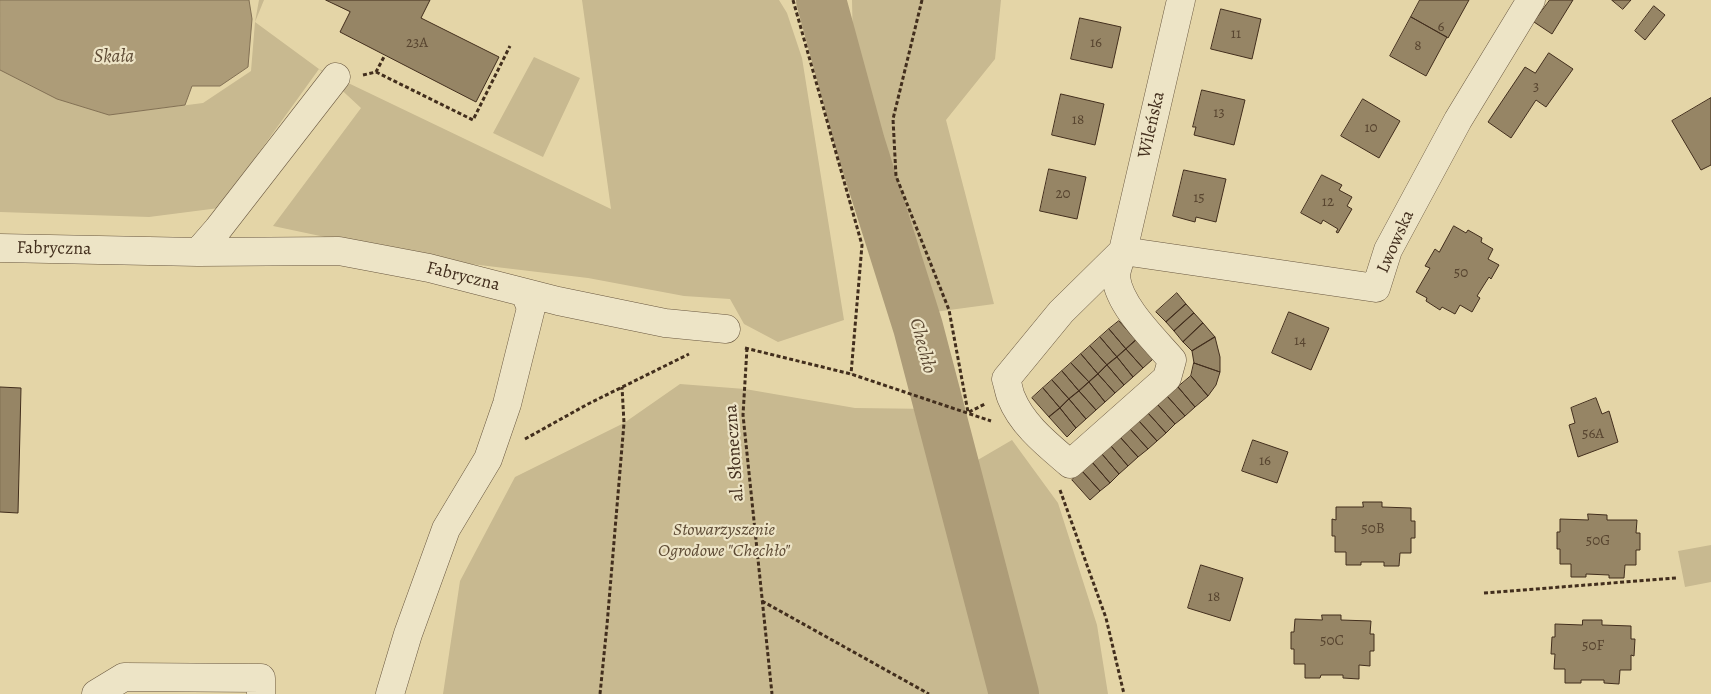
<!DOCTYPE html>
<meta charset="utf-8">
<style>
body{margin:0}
canvas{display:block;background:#e4d5a7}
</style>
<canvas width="1711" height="694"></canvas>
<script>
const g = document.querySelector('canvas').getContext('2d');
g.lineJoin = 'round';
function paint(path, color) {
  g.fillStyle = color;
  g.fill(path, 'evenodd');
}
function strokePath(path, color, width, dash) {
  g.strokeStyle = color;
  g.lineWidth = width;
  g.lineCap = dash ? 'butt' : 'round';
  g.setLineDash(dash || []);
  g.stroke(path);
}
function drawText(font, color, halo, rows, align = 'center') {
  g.font = font + ' Alegreya,serif';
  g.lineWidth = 4.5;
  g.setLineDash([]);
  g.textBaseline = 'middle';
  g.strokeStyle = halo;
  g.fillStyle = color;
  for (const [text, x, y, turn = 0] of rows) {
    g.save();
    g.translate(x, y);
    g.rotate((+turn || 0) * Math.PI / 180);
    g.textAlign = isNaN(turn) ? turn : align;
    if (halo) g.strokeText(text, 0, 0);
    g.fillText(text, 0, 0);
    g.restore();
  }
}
paint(new Path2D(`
 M259,0H264L255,22L319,69L611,209L582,0H779L787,13L802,58L844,320L778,342L744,324L730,299L684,296L588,278L429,259L273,226L361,108L319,69L219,208L149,217L0,212V70L57,99L109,115L203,103L251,71L255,22Z
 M852,0H1001L995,59L946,120L994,304L927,313L860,82L853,47Z
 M534,57L580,78L543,157L493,133Z
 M680,384L745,389L855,408L933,409L999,694H443L460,581L515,477L624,423Z
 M1012,440L1058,503L1097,625L1108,694H1027L964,468Z
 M1711,545V582L1685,587L1678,551Z`), '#c8b990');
const water = new Path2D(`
 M0,0H249L252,19L248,67L220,86H192L185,105L109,115L57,99L0,70Z`);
paint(water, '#ad9c78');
strokePath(water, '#827054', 1);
strokePath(new Path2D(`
 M844,141L860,143
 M928,433L946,437`), '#827054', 9);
strokePath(new Path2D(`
 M821,0L860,143L918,327L1014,694`), '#ad9c78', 50);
const building = new Path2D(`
 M326,0H430L421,18L499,57L476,102L340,32L350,12Z
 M1420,0H1469L1448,38L1411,17Z
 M1550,0H1573L1552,34L1534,22Z
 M1612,0H1631L1623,9Z
 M1654,6L1665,15L1645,40L1635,31Z
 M1221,9L1261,19L1252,59L1211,49Z
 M1411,17L1447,37L1426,76L1390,56Z
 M1080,18L1121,27L1112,68L1071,59Z
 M1549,53L1573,69L1546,107L1536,100L1511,138L1488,122L1525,67L1535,73Z
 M1202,90L1245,100L1234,145L1194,135L1196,127H1193Z
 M1061,94L1104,104L1095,145L1052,135Z
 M1711,98V165L1701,170L1672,121Z
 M1363,99L1400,121L1379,158L1341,136Z
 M1049,169L1086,177L1077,219L1040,211Z
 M1184,170L1226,179L1216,222L1196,217L1195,222L1173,216Z
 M1322,175L1342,185L1339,190L1352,197L1347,206L1352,209L1338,233L1336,232L1338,229L1323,220L1321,224L1301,213Z
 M1454,226L1466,233L1468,230L1482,238L1481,242L1493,249L1488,259L1499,265L1491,279L1489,277L1477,296L1480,298L1472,312L1460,305L1455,314L1442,307L1440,310L1426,301L1427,298L1416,292L1430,268L1425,266L1435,249L1439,252Z
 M1177,293L1186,304L1166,322L1156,312Z
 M1186,304L1194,313L1174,331L1166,322Z
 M1289,312L1329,328L1311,370L1272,353Z
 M1194,313L1203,323L1183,342L1174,331Z
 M1119,321L1136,340L1126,349L1109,329Z
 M1203,323L1215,337L1192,351L1183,342Z
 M1109,329L1126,349L1117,357L1100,337Z
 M1100,337L1117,357L1107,365L1090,346Z
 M1215,337L1220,357V372L1194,363L1192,351Z
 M1136,340L1153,359L1143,368L1126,349Z
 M1090,346L1107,365L1098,374L1081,354Z
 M1126,349L1143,368L1133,377L1117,357Z
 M1081,354L1098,374L1089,382L1071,363Z
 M1117,357L1133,377L1124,385L1107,365Z
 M1071,363L1089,382L1079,391L1062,371Z
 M1194,363L1220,372L1216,385L1208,396L1191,376Z
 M1107,365L1124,385L1115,393L1098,374Z
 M1062,371L1079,391L1069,399L1052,380Z
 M1098,374L1115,393L1105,402L1089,382Z
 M1191,376L1208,396L1195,407L1178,387Z
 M1052,380L1069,399L1060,408L1043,388Z
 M1089,382L1105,402L1096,410L1079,391Z
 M0,387L21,388L18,513L0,512Z
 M1178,387L1195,407L1185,416L1167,396Z
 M1043,388L1060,408L1049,417L1032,398Z
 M1079,391L1096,410L1086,419L1069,399Z
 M1167,396L1185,416L1175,424L1158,405Z
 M1596,398L1602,414L1609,411L1618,442L1578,457L1569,425L1575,423L1571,408Z
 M1069,399L1086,419L1076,428L1060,408Z
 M1158,405L1175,424L1166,433L1148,413Z
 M1060,408L1076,428L1067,437L1049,417Z
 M1148,413L1166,433L1157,441L1139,421Z
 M1139,421L1157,441L1148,449L1130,429Z
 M1130,429L1148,449L1138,457L1120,437Z
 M1120,437L1138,457L1128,466L1111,446Z
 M1253,440L1288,452L1277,483L1242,471Z
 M1111,446L1128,466L1119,474L1102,454Z
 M1102,454L1119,474L1110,483L1092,462Z
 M1092,462L1110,483L1100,491L1082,471Z
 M1082,471L1100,491L1090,500L1072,480Z
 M1363,502H1382V507L1411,508V521H1415V538H1411V553H1400L1399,566H1384V562H1361V565H1346V552H1335V536H1332V519L1336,520V507H1363Z
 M1588,514L1607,515V520H1637L1636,533H1640V550H1636V565H1625L1624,578H1609V575L1586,574V577H1571V564H1560V549H1557V532H1560V519L1588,520Z
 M1201,565L1243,578L1230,621L1188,608Z
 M1322,615H1341V620L1371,621L1370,634H1374V651H1370V666L1359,665V679L1343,678V675H1321L1320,678H1305V664H1294V649H1291V632H1294L1295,619L1322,620Z
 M1583,620H1602V625L1631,626V639H1635L1634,656L1631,655V670H1620L1619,684L1604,683V680H1581V683H1565V669H1554L1555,654H1551L1552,637H1555V624L1582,625Z`);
paint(building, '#968565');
strokePath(building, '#422e1d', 1);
const minor = new Path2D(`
 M0,248L198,252L339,251L429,268L558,301L665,323L726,329
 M1123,251L1061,312L1006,379C1008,385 1009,392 1011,397C1022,425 1048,445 1070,464L1167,378L1172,360C1154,339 1119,306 1116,277C1116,269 1121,258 1123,251L1181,0
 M1123,251L1376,288L1388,250L1458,120L1531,0
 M198,252L218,229L336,77
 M96,694L124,677L261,678V694
 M390,694L408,634L446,529L488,459L507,404L531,308L525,293`);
strokePath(minor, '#6a5840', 29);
strokePath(new Path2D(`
 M793,0L862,245L851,374
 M922,0L893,119L896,176L949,310L968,412
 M376,72L473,120L510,46
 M363,75L376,72L385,55
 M745,348L851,374L991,421
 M747,348L743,415L772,694
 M969,412L985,404
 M525,439L588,404L689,354
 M1060,490L1106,618L1124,694
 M1484,593L1676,578
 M762,601L929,694
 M600,694L607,625L624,423L622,387`), '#422e1d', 3, [4, 2.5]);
strokePath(minor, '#ede4c6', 28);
drawText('15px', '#57442f', null, [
 ["6",1441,27],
 ["11",1236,34],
 ["23A",417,43],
 ["16",1096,43],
 ["8",1418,46],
 ["3",1536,87],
 ["13",1219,113],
 ["18",1078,120],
 ["10",1371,128],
 ["20",1063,194],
 ["15",1199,198],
 ["12",1328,202],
 ["50",1461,273],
 ["14",1300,341],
 ["56A",1593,434],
 ["16",1265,461],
 ["50B",1373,529],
 ["50G",1598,541],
 ["18",1214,597],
 ["50C",1332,641],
 ["50F",1593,646]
]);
drawText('18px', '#422e1d', '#ede4c6', [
 ["Wileńska",1152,125,-77],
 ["Lwowska",1396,242,-66],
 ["Fabryczna",54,249,1],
 ["Fabryczna",463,277,14],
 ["al. Słoneczna",735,453,-94]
]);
drawText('italic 18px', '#5d4a34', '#ede4c6', [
 ["Stowarzyszenie",724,531],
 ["Ogrodowe \"Chechło\"",724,552]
]);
drawText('italic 19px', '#5d4a34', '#ede4c6', [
 ["Skała",114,57],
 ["Chechło",922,346,75]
]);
</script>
